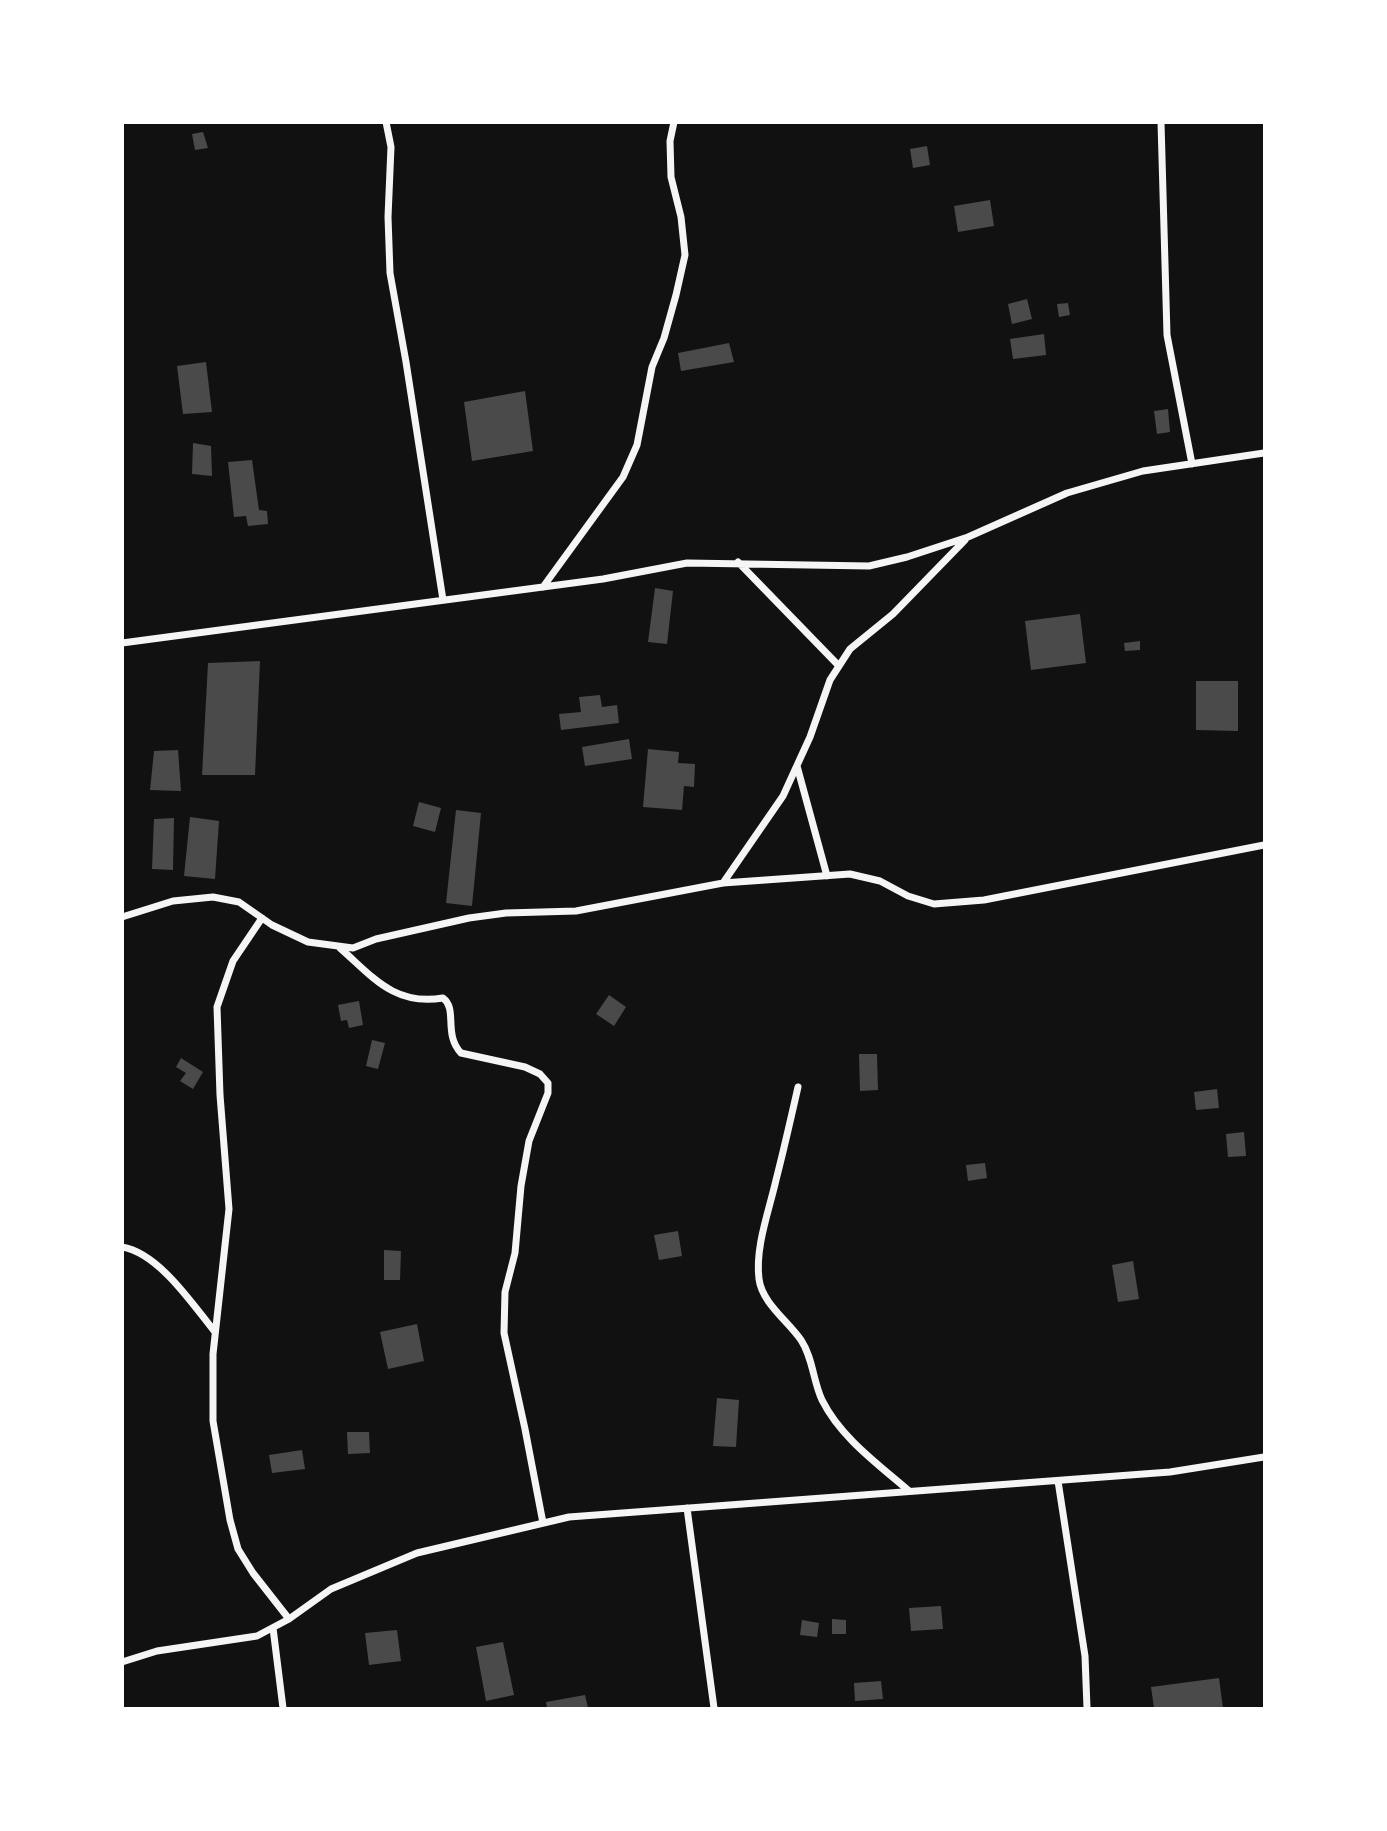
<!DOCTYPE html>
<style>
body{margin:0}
#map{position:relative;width:1387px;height:1831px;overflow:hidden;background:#111;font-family:Merriweather,serif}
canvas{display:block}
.frame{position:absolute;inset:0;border:124px solid #fff;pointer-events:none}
</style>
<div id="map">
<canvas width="1387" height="1831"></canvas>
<div class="frame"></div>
</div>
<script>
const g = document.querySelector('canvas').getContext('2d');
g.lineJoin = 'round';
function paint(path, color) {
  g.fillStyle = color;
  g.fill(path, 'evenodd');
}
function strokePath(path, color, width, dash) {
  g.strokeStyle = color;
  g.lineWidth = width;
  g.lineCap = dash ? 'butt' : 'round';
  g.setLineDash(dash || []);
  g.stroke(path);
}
paint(new Path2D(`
 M203,132L208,148L195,150L192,134Z
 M927,146L930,165L913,168L910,149Z
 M990,200L994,226L958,232L954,206Z
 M1027,299L1032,319L1012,324L1008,304Z
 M1068,303L1070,315L1059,317L1057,304Z
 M1044,334L1046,355L1013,359L1010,339Z
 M729,343L734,362L681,371L678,353Z
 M206,362L212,412L183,414L177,366Z
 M525,391L533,451L472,461L464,402Z
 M1168,409L1170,432L1157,434L1154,411Z
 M193,443L211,446L212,476L192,474Z
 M252,460L259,510L267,511L268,524L248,526L246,516L234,517L228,462Z
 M655,588L673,591L667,644L648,642Z
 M1080,614L1086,663L1031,670L1025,621Z
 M1140,641V650L1125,651L1124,643Z
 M260,661L255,775H202L208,663Z
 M1196,681H1238V731L1196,730Z
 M600,695L602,707L617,705L619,723L561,730L559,714L581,712L579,697Z
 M629,739L632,759L585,766L582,747Z
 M648,749L679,752L678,763L695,764L694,787L684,786L682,810L643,807Z
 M178,750L181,791L150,790L154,751Z
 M419,802L441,808L435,832L413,826Z
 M456,810L481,813L472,906L446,903Z
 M190,817L219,821L215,879L184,876Z
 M174,818L173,870L152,869L154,819Z
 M609,995L626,1007L614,1026L596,1014Z
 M359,1001L363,1025L349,1028L347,1020L341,1021L338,1005Z
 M372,1040L385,1043L378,1069L366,1066Z
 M859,1054H877L878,1090L860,1091Z
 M181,1058L203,1072L193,1089L180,1081L186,1073L176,1067Z
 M1217,1089L1219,1108L1196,1110L1194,1092Z
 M1244,1132L1246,1156L1228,1157L1226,1134Z
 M985,1163L987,1178L968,1181L966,1165Z
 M678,1231L682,1256L659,1260L654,1235Z
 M384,1250L401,1251L400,1280H384Z
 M1133,1261L1139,1299L1118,1302L1112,1265Z
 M417,1324L424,1361L388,1369L380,1332Z
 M717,1398L739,1400L736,1447L713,1446Z
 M347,1432H369L370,1453L348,1454Z
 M302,1450L305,1469L272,1473L269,1455Z
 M941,1606L943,1629L911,1631L909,1608Z
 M832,1619L846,1620V1634H832Z
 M802,1620L819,1623L817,1637L800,1635Z
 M397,1630L401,1661L369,1665L365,1633Z
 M503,1642L514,1695L486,1701L476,1647Z
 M1219,1678L1223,1708H1154L1151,1687Z
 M881,1681L883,1699L855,1701L854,1683Z
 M585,1695L588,1708H547L546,1702Z`), '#4a4a4a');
strokePath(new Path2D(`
 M386,122L391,147L388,217L390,273L406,362L443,600
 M1161,122L1167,335L1192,464
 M738,562L839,666
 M543,587L623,477L637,445L652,367L664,338L676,295L685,255L681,217L671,177L670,141L674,122
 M122,643L603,579L687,563L869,566L907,557L968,537L1067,493L1143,471L1264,453
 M797,766L827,876
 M723,883L783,796L810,737L830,680L850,649L893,614L965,540
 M122,917L173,901L213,897L239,902L272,925L308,942L353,948L376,939L469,918L506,913L576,911L723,883L850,874L880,881L908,896L934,904L984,900L1264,845
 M262,918L233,961L217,1007L220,1095L229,1209L213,1354V1421L230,1520L238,1549L253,1573L289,1619
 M340,948C373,977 394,1006 443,998C458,1009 443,1034 461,1053L525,1067L540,1074L548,1083V1093L529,1141L521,1186L515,1253L505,1292L504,1333L525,1429L543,1523
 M798,1087C791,1118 784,1149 776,1180C769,1211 755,1247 759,1279C762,1303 788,1321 801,1340C813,1358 813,1381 822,1400C841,1438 878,1464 909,1491
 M122,1247C159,1253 193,1305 215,1332
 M1058,1481L1085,1656L1087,1708
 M687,1508L714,1708
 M273,1628L283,1708
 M122,1662L157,1651L257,1636L289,1619L331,1589L417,1553L569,1517L1170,1472L1264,1457`), '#f5f5f5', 7);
</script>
